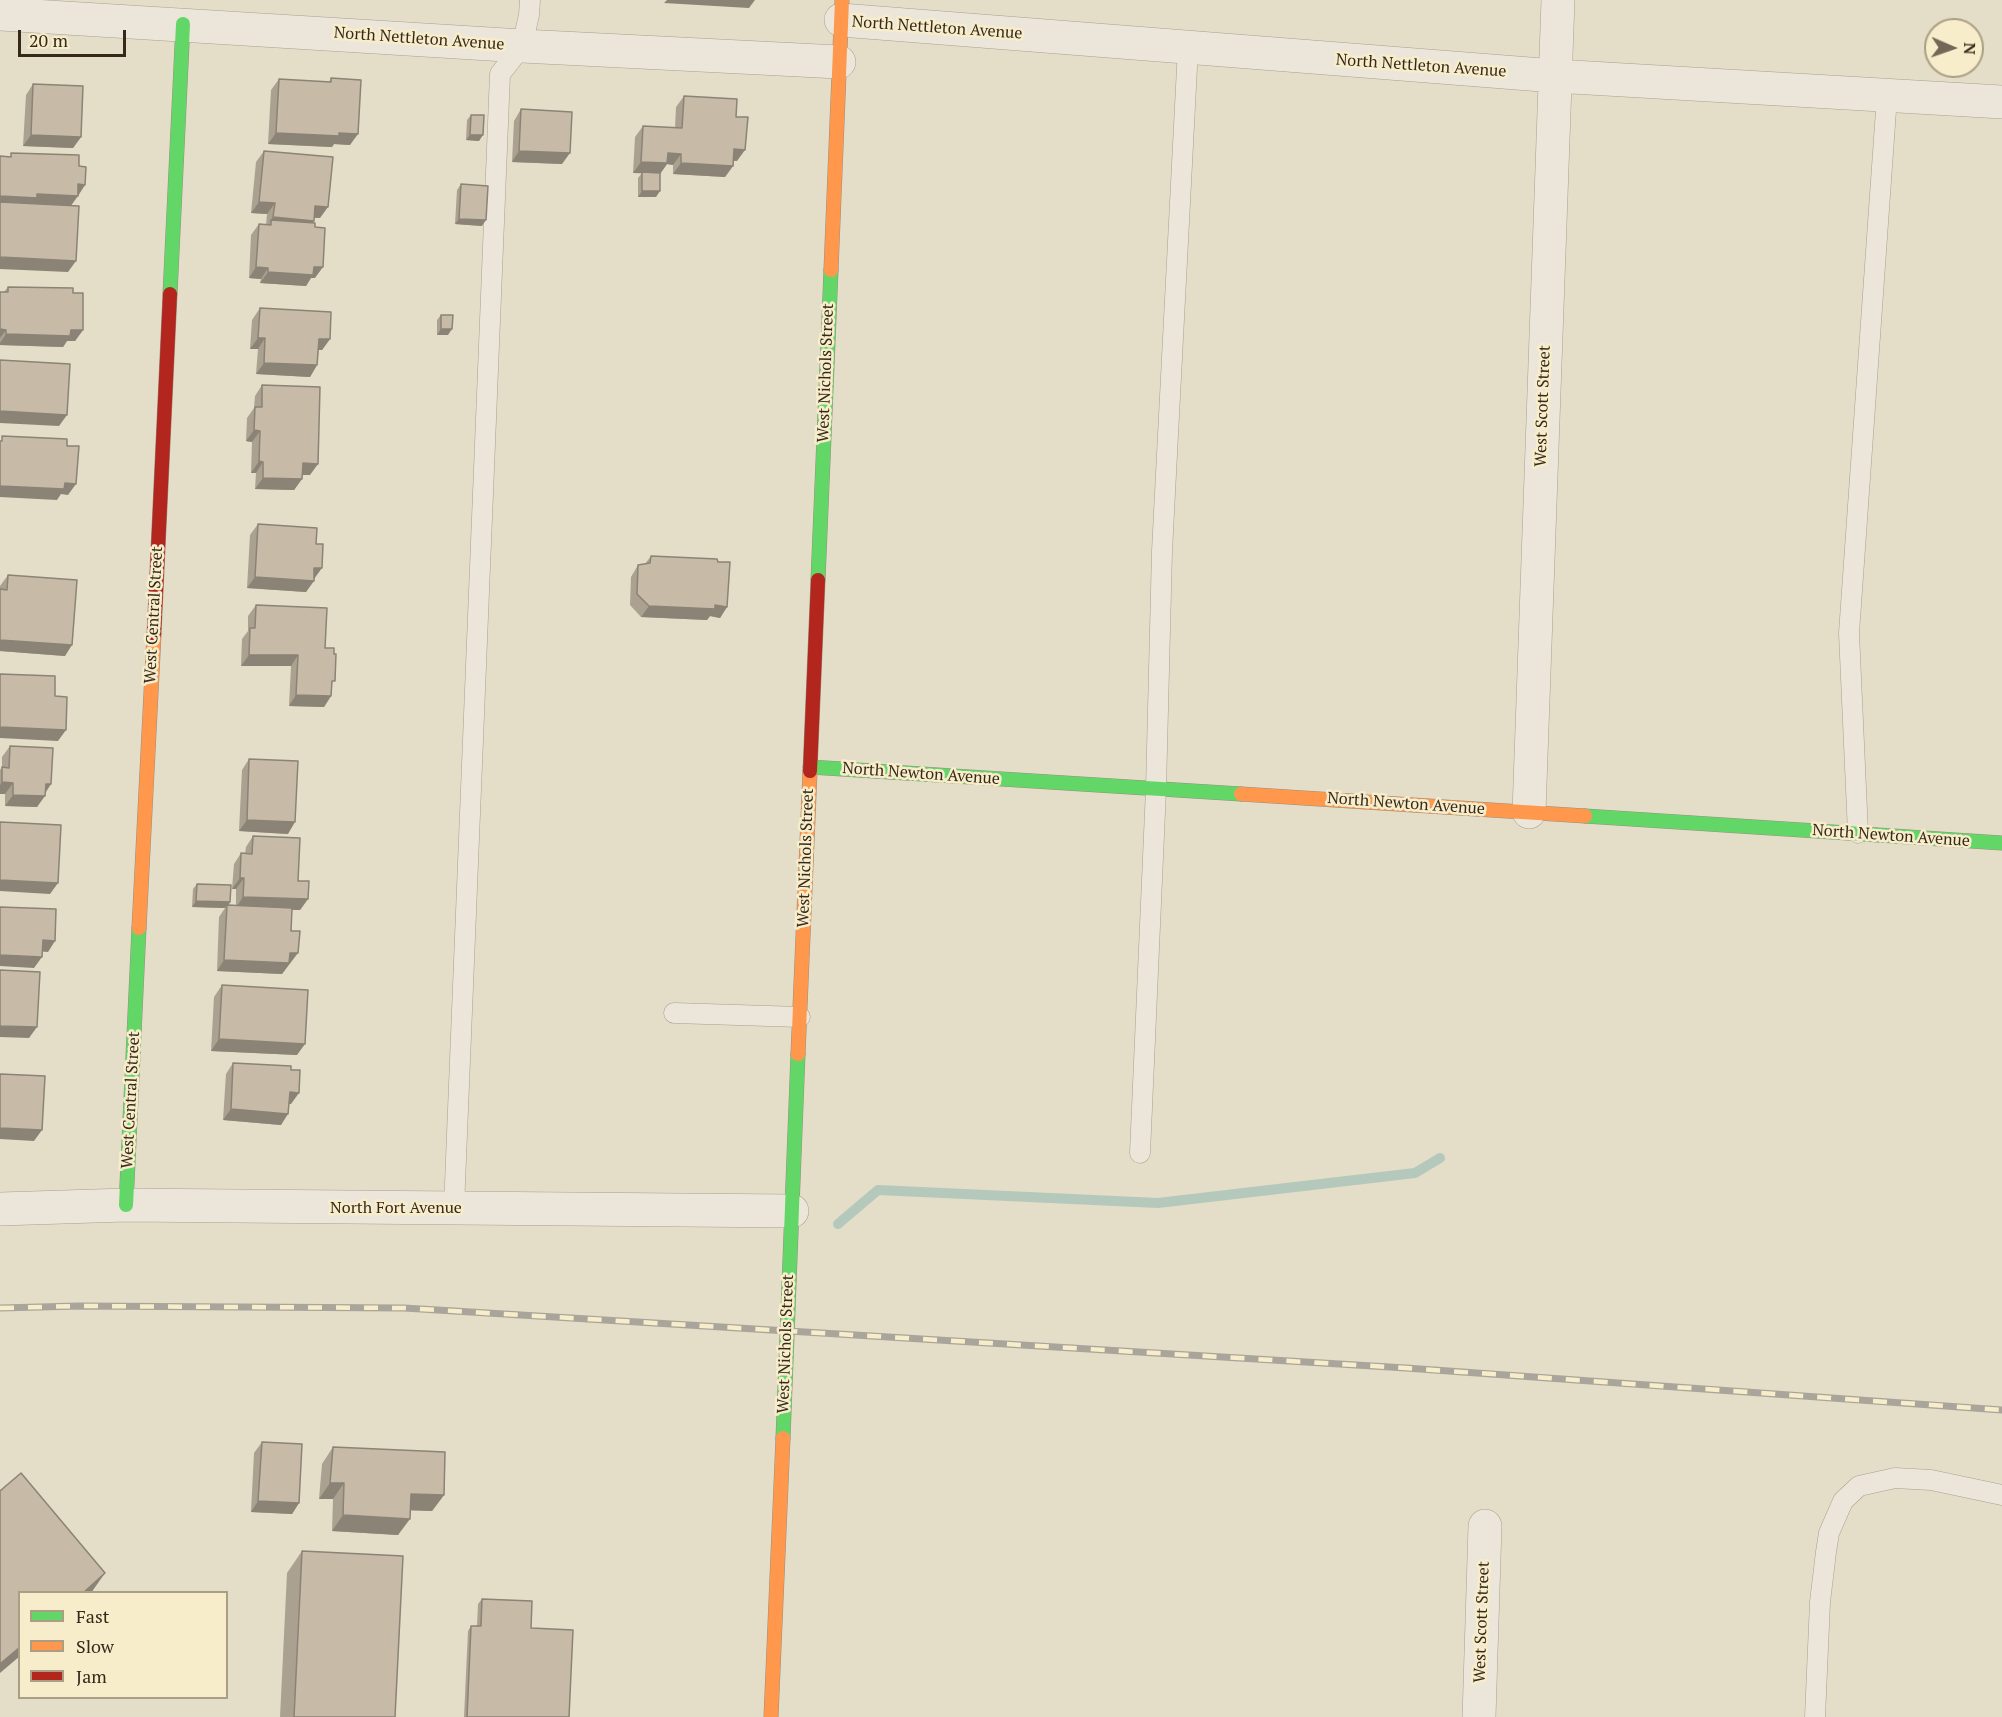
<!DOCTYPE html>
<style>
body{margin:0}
#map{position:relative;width:2002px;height:1717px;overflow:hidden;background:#e4ddc7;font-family:"PT Serif",serif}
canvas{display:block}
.legend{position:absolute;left:18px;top:1591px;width:210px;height:108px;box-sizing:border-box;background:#f7edcb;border:2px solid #aa9f84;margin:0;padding:8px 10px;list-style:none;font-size:18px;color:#36291a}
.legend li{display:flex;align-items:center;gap:12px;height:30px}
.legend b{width:30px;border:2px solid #aa9f84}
.north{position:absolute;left:1924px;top:18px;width:60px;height:60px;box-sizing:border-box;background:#f7edcb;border:2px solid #aa9f84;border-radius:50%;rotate:92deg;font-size:16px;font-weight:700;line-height:24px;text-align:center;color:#36291a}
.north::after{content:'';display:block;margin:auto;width:21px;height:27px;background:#736857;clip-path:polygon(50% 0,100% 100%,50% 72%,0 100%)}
.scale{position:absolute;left:18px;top:30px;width:108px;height:27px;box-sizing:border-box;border:3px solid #36291a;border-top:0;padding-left:8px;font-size:18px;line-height:21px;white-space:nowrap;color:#36291a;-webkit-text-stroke:4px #f7edcb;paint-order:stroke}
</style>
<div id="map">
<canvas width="2002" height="1717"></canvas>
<ul class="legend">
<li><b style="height:8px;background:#63d668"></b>Fast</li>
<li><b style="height:8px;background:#ff974d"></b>Slow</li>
<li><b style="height:8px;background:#b3261e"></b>Jam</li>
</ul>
<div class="north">N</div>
<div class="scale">20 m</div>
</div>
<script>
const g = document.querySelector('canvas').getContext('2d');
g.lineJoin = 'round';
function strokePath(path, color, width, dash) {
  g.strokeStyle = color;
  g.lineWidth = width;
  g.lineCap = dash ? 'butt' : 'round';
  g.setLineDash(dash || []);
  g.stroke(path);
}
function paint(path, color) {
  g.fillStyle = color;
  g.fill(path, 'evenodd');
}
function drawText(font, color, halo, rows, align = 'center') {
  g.font = font + ' "PT Serif",serif';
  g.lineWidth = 5;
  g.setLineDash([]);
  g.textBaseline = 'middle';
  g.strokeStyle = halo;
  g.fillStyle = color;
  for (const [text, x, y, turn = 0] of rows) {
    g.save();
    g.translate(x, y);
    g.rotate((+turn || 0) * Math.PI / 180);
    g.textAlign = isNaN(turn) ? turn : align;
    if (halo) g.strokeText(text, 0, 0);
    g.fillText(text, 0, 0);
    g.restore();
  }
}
strokePath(new Path2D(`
 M838,1224L878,1190L1158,1203L1415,1173L1440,1158`), '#b4c9bc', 10);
const lane = new Path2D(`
 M1858,833L1849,633L1887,96
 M674,1013L800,1017
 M1140,1153L1156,789L1162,551L1188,48
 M454,1208L500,74L522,46L529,15L530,0
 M1815,1717L1820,1602L1826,1552L1829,1533L1843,1501L1859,1486L1895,1478L1931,1480L2002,1495`);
const street = new Path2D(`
 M0,14L522,46L839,62
 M841,20L1555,76L2002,102
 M1529,812L1558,0
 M0,1209L126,1205L792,1211
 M1479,1717L1485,1526`);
const fast = new Path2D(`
 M170,294L183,24
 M818,580L831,270
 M810,767L1241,794
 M1585,816L2002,843
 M126,1205L139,928
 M783,1438L798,1054`);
const slow = new Path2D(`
 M831,270L842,0
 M1241,794L1585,816
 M139,928L154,634
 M798,1054L810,771
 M771,1717L783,1438`);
const jam = new Path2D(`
 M154,634L170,294
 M810,771L818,580`);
strokePath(lane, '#a8a091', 21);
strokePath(street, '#a8a091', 34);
strokePath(fast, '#989081', 15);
strokePath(slow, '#989081', 15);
strokePath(jam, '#989081', 15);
strokePath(lane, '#ebe6d9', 20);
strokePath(street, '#ebe6d9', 33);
strokePath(fast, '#63d668', 14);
strokePath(slow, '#ff974d', 14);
strokePath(jam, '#b3261e', 14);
const rail = new Path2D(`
 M0,1308L79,1306L404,1308L1406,1368L2002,1410`);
strokePath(rail, '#aaa59a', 7);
strokePath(rail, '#f7edcb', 4.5, [14]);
paint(new Path2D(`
 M331,78L350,145L334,144L332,147L268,144L271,90L279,79L329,82Z
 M33,84L81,137L73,148L23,146L26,95Z
 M684,96L737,161H734L733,166L725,177L673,174V165L667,164L660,174L656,197H638V178L642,173H633L635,137L643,126L675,128L676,107Z
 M521,109L562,164L512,162L514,121Z
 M471,115L479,141L466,140L467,120Z
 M264,151L320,218H314L313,222L315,278H311L306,286L260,283L261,279L249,278L251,235L259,224L266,225L267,214L251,213L256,162Z
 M461,184L482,226L455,224L457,190Z
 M8,287L73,293L83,330L75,341H67L63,347L0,345V292H4Z
 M260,308L330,339L322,350H318L317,365L310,377L256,374L258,349H250L252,320Z
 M441,315L448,335H437V320Z
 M262,385L310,475H302V479L294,490L255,489L256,473H251L252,442L246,441L247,418L254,408L255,396Z
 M258,524L314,579L306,592L247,588L250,535Z
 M651,556L727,607L720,618L710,616L707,620L641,617L630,605L631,577L638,565L645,564Z
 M8,575L65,656L0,651V586Z
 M256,605L325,648L332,685L331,696L324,707L289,706L291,666H241L242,639L248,631V616Z
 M10,746L51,784L37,807L5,806V794H0V770L2,767V757Z
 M249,759L288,834L239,831L242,770Z
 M253,836L298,881L308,899L300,910H292L290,964H289L282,974L217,971L219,917L225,908L192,907L193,889L197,884L230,902L228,906H236V889H232L234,864L241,853L245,854L246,847Z
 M222,985L297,1055L211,1051L214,997Z
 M233,1063L291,1104H289L281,1125L223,1120L226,1074Z
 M262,1442L299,1503L292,1514L251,1512L254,1453Z
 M333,1447L444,1495L432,1511L410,1510L398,1535L332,1531L333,1499H319L322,1464Z
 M302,1551L395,1717H280L287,1573Z
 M482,1599L531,1628L569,1717H464L468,1631L471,1626H477L478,1604Z`), '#aba190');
paint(new Path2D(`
 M667,0H755L749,8L664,3Z
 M276,133H339L358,134L350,145L334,144L332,147L268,144Z
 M31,135L81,137L73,148L23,146Z
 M470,135H483L479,141L466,140Z
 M734,149L745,150L737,161L727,160Z
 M519,151L570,153L562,164L512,162Z
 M668,153L681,154L673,165L667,164L660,174L633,173L641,162Z
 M681,163L733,166L725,177L673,174Z
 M78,184L85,185L78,196Z
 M642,191H660L656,197H638Z
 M37,194L78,196L70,207L0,208V196Z
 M259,202L275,203L267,214L251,213Z
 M315,206L328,207L320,218L307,217Z
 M273,217L314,221L306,232L271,225V220L265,228Z
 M459,219L486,220L482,226L455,224Z
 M0,257L76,261L68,272L0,269Z
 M256,267L268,268L261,279L249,278Z
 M314,267H323L315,278H311L306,286L260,283L268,272Z
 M0,329L6,330L0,338Z
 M441,329H452L448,335H437Z
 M71,330H83L75,341H67L63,347L0,345V343L6,334Z
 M258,338H265L258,349H250Z
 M319,339H330L322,350H311Z
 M264,363L317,365L310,377L256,374Z
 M0,411L67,415L59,426L0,423Z
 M254,430L260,431L252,442L246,441Z
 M259,461L263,462L256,473H251Z
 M303,463L318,464L310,475H295Z
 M263,478L302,479L294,490L255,489Z
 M65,483L76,484L68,495L61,494L57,500L0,497V486Z
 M314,568H322L314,579H306Z
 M255,577L314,581L306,592L247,588Z
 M715,605L727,607L720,618L710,616L707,620L641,617L649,606Z
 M0,640L72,645L65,656L0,651Z
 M249,655H298L291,666H241Z
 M296,695L331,696L324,707L289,706Z
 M0,727L66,730L58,741L0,738Z
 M2,782L13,783L5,794H0V785Z
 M46,784H51L43,795Z
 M13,795L45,796L37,807L5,806Z
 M247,820L295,822L288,834L239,831Z
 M240,878H244L236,889H232Z
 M0,880L58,883L50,894L0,891Z
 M243,897L308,899L300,910L236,908Z
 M196,901L230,902L227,908V905L225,908L192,907Z
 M43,940L55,941L48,952L35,951Z
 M290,953H298L282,974L217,971L224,960Z
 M0,955L42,957L34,968L0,966Z
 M0,1026L37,1027L29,1038L0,1037Z
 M219,1039L305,1044L297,1055L211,1051Z
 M290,1092L299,1093L291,1104L282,1103Z
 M231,1109L288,1114L281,1125L223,1120Z
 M0,1128L42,1130L34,1141L0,1139Z
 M330,1483H344L333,1499H319Z
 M411,1494L444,1495L432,1511L399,1510Z
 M258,1501L299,1503L292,1514L251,1512Z
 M343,1515L410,1519L398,1535L332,1531Z
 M105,1573L91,1593H83Z
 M20,1647V1656L0,1673V1664Z`), '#8b8376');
const building = new Path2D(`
 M331,78L361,80L358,134L339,133V136L276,133L279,79L331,82Z
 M33,84L83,86L81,137L31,135Z
 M684,96L737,99L736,117H748L745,150L734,149L733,166L681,163V154L668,153L667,163L641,162L643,126L682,128Z
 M521,109L572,112L570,153L519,151Z
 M471,115H484L483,135H470Z
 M264,151L333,157L328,207L315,206L314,221L273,217L275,203L259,202Z
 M11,153L79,155V166L86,167L85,185L78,184V196L37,194V198L0,196V156L11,157Z
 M642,172L660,173V191H642Z
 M461,184L488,186L486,220L459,219Z
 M0,202L79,206L76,261L0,257Z
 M271,220L315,223V227L325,228L323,267H314L313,275L268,272V268L256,267L259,224L271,225Z
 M8,287L73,288V293H83V330H71L70,336L6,334V330L0,329V292H8Z
 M260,308L331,312L330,339H319L317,365L264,363L265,338H258Z
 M441,315H453L452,329H441Z
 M0,360L70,364L67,415L0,411Z
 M262,385L320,387L318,464L303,463L302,479L263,478V462L259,461L260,431L254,430L255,407H262Z
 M2,436L67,439V446H79L76,484L65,483L64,489L0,486V441H2Z
 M258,524L317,528L316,544H323L322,568H314V581L255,577Z
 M651,556L717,559L718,562H730L727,607L715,605V609L649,606L637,594L638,565L650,563Z
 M8,575L77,580L72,645L0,640V589L7,590Z
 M256,605L327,608L325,648H334V654H336L335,681H332L331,696L296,695L298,655H249L250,628H255Z
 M0,674L55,676V696L67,697L66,730L0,727Z
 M10,746L53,748L51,784H46L45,796L13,795V783L2,782V767L9,768Z
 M249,759L298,761L295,822L247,820Z
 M0,822L61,825L58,883L0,880Z
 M253,836L300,838L298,881H309L308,899L243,897L244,878H240L241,853L252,854Z
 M197,884L231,885L230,902L196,901Z
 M227,905L292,908L291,931H300L298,953H290L289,963L224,960Z
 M0,907L56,909L55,941L43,940L42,957L0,955Z
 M0,970L40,972L37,1027L0,1026Z
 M222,985L308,990L305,1044L219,1039Z
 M233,1063L291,1066V1070H300L299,1093L290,1092L288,1114L231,1109Z
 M0,1074L45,1076L42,1130L0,1128Z
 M262,1442L302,1444L299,1503L258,1501Z
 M333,1447L445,1452L444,1495L411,1494L410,1519L343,1515L344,1483H330Z
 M21,1473L105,1573L83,1593H20V1647L0,1664V1491Z
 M302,1551L403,1556L395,1717H294Z
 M482,1599L532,1601L531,1628L573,1630L569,1717H467L471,1626H481Z`);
paint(building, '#c7bba8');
strokePath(building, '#8b8376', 1.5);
drawText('16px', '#36291a', '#f7edcb', [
 ["North Nettleton Avenue",937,28,4],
 ["North Nettleton Avenue",419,39,4],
 ["North Nettleton Avenue",1421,66,4],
 ["West Nichols Street",826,373,-88],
 ["West Scott Street",1543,406,-88],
 ["West Central Street",154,615,-87],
 ["North Newton Avenue",921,774,4],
 ["North Newton Avenue",1406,804,4],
 ["North Newton Avenue",1891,836,4],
 ["West Nichols Street",806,858,-88],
 ["West Central Street",131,1100,-87],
 ["North Fort Avenue",396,1208],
 ["West Nichols Street",786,1344,-88],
 ["West Scott Street",1482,1622,-88]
]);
</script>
